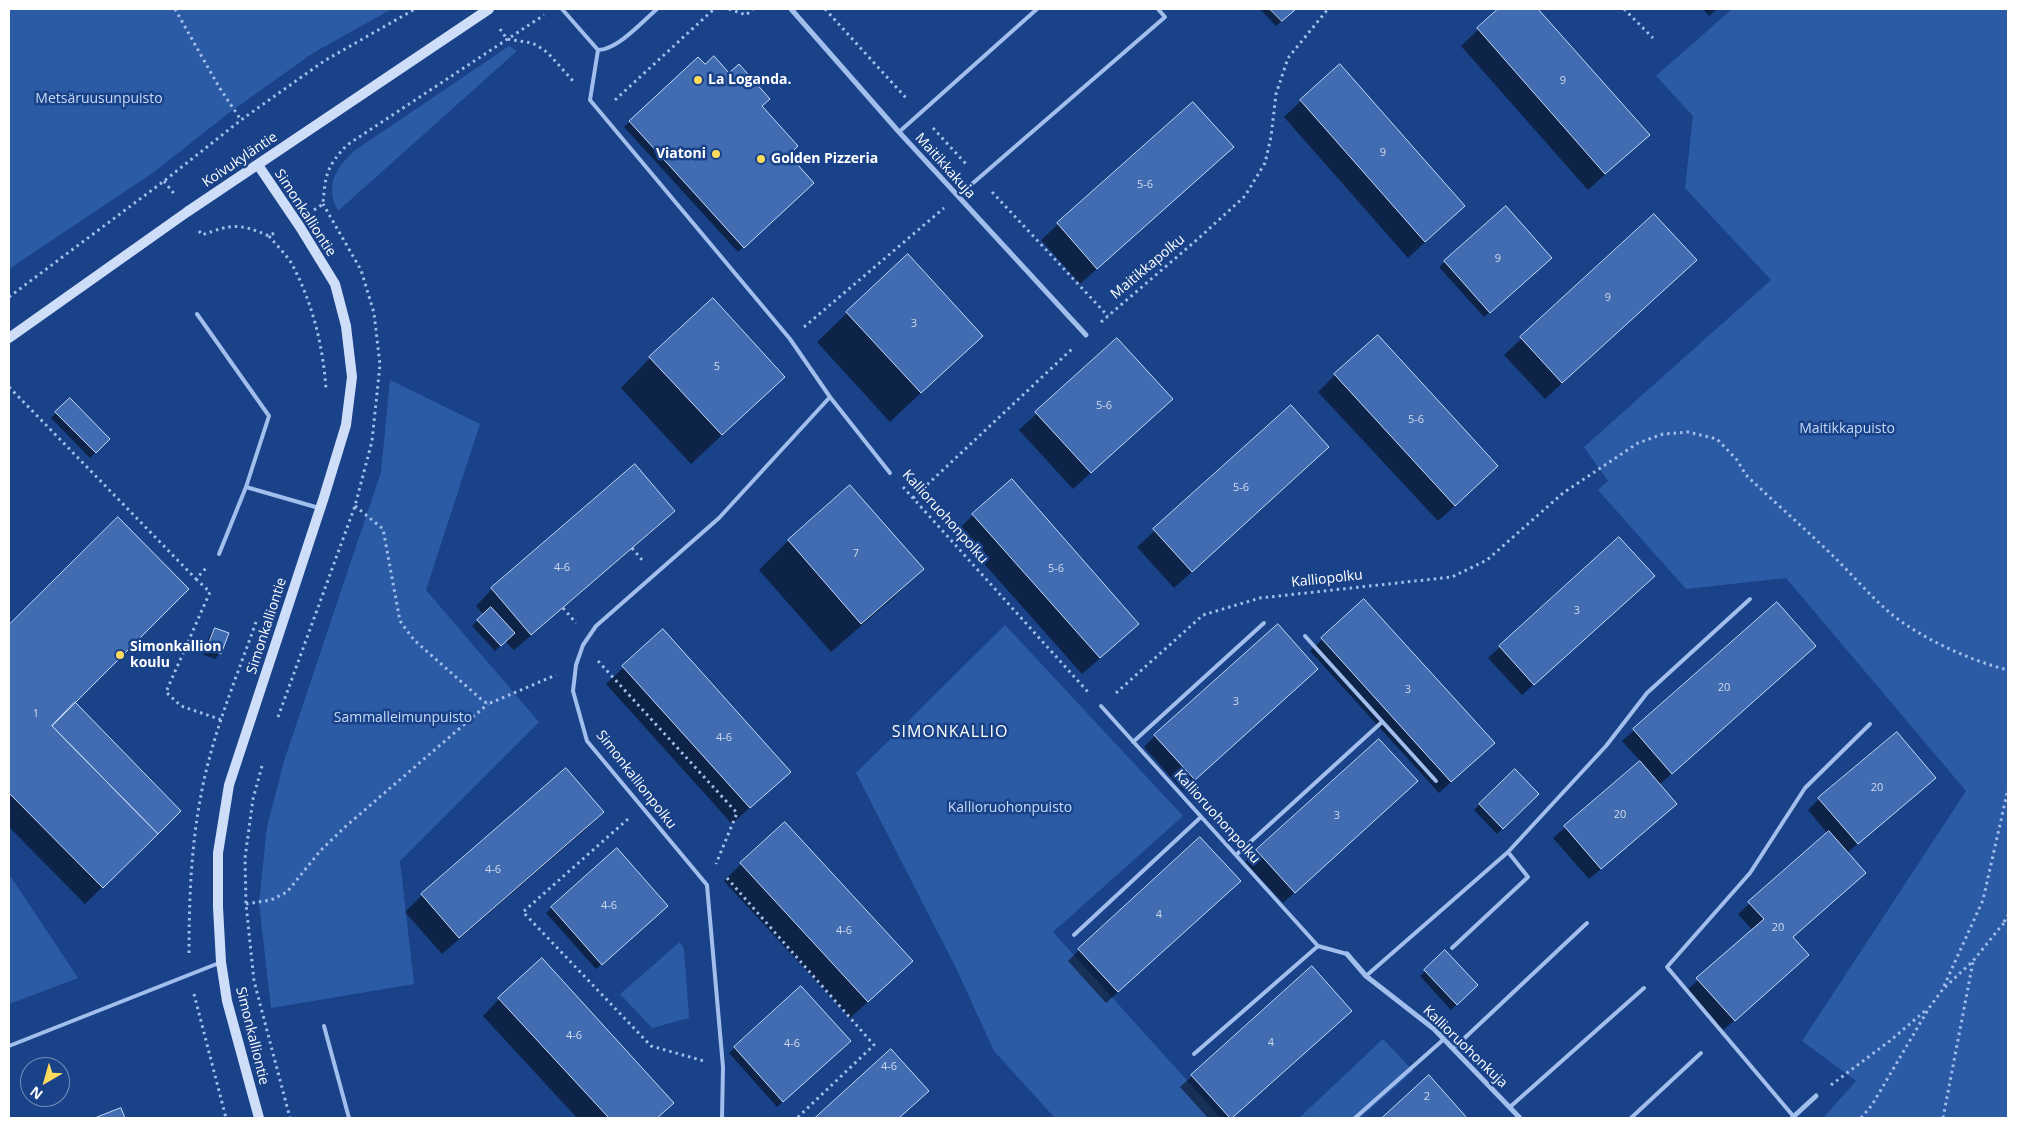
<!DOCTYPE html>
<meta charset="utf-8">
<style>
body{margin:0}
#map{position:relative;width:2017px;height:1127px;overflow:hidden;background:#194288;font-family:"Open Sans",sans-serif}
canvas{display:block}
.frame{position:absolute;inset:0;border:10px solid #fff;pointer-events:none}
.north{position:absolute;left:20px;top:1057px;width:50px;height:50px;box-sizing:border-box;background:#194288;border:1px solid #758eb8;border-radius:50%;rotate:218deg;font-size:14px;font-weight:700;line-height:20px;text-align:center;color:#fff}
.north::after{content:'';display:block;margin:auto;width:18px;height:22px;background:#ffdb5d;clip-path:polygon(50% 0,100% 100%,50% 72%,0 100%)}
</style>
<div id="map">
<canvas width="2017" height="1127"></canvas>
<div class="frame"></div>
<div class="north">N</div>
</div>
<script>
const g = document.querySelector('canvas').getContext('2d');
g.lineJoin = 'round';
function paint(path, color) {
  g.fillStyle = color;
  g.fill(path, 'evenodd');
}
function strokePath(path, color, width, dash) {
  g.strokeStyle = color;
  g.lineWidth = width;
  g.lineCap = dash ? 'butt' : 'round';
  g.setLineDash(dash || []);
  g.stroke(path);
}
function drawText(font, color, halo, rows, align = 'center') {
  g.font = font + ' "Open Sans",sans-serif';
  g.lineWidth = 5;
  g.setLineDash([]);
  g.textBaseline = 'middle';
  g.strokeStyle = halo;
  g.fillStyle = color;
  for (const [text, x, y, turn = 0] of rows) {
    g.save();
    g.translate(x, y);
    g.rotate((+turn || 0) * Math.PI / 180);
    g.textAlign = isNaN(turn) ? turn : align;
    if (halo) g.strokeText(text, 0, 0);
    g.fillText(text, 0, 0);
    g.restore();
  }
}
paint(new Path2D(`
 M9,9H392L313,53L230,112L154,172L9,269Z
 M1732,9H2008V1118H1823L1856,1081L1802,1041L1966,791L1786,578L1686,589L1598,490L1608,481L1584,447L1771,280L1685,188L1693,116L1656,76Z
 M509,46L517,51L338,211C325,186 335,169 354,151Z
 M390,380L480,424L426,590L539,722L400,861L414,984L271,1008L259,903L267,827L284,761L381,472Z
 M1005,625L1183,816L1053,932L1221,1118H1055L994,1051L955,966L856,773Z
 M9,874L78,978L9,1004Z
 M680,942L684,949L689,1018L652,1028L620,994Z
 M1383,1039L1413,1071L1360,1118H1299Z`), '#2c5ba6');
paint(new Path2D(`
 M1263,9H1294L1276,26L1261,10Z
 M1500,9H1537L1648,135L1588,190L1461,46Z
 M1703,9H1717L1709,16Z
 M698,59L761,106L807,188L738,252L624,127Z
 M1301,101L1464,206L1408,258L1284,117Z
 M1192,103L1232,147L1080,284L1041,240Z
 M1506,208L1545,264L1484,317L1439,267Z
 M1654,215L1678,276L1545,399L1504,355Z
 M847,313L981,336L890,422L817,342Z
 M1116,340L1154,416L1073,489L1019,430Z
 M650,358L753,406L691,464L621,388Z
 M1335,375L1480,483L1438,521L1318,392Z
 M70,400L109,439L90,458L51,418Z
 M1290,407L1311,464L1174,588L1137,547Z
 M850,486L922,569L893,598L831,652L759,570L788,541Z
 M674,511L657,527L514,650L505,641L495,651L472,626L484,615L476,606L492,589Z
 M973,515L1120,641L1082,674L956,532Z
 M118,519L74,703L140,850L85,904L9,827V627Z
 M1619,539L1642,587L1522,695L1488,658Z
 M1364,600L1482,754L1439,793L1310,651Z
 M1776,604L1814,646L1659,785L1664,815L1589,879L1553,838L1641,762L1622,741Z
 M215,629L220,653L215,659L202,654L210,635Z
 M663,631L789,772L732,824L606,684Z
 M1305,680L1183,791L1144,747L1155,736Z
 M1379,740L1405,792L1283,903L1245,862Z
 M566,770L603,812L586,829L442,954L405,912L422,895Z
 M1515,771L1538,794L1497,834L1474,810Z
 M1934,778L1847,853L1792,938L1808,955L1722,1031L1686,991L1753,931L1738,914L1828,834L1808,810L1819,799Z
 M617,850L661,911L596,969L546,913Z
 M741,864L894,978L850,1018L724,881Z
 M1228,892L1106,1003L1068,961L1079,950Z
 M1445,952L1476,985L1451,1010L1420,976Z
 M1312,968L1339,1022L1232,1118H1208L1180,1087Z
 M801,988L844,1046L777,1107L729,1053Z
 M499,999L672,1102L656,1118H577L483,1016Z
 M891,1051L927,1091L899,1118H817Z
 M1429,1077L1465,1118H1384Z`), '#0007');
const building = new Path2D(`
 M1270,9H1296L1282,21Z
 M1498,9H1538L1650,135L1605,174L1477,28Z
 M714,56L729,73L739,64L770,99L762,106L798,146L789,155L814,183L744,248L629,121L698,57L705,64Z
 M1340,64L1465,206L1425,242L1300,100Z
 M1193,102L1234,147L1097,269L1057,223Z
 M1506,206L1552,258L1490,313L1444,261Z
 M1654,214L1697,260L1562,383L1520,337Z
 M908,254L983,336L921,393L846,312Z
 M713,298L785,377L722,435L649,357Z
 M1378,335L1498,466L1455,506L1334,374Z
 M1117,338L1173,399L1091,473L1035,412Z
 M70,398L110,439L96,453L55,412Z
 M1291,405L1329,447L1192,572L1153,529Z
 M635,464L675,511L531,635L491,588Z
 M1012,479L1139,624L1100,658L972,514Z
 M850,485L924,569L861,624L788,540Z
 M118,517L189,589L52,726L158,834L103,888L9,793V625Z
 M1619,537L1655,576L1534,685L1499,646Z
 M1364,599L1495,743L1451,782L1321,638Z
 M1777,602L1816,646L1672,774L1633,729Z
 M491,607L515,633L501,646L477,620Z
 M1278,624L1318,669L1195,780L1154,735Z
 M215,628L229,633L221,654L207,648Z
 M663,629L791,772L750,808L622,666Z
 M75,702L181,811L158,834L52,726Z
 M1897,732L1936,778L1858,844L1818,798Z
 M1379,739L1418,781L1295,893L1256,850Z
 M1640,761L1677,804L1601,869L1564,826Z
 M566,768L604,812L459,938L421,894Z
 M1515,769L1539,794L1503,829L1479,804Z
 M785,822L913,961L868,1002L740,863Z
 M1829,831L1866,873L1793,937L1809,955L1735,1021L1696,978L1764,919L1748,902Z
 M1200,837L1241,881L1118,992L1078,949Z
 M617,848L668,906L602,965L551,907Z
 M1445,950L1478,985L1457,1005L1424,970Z
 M542,958L674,1103L657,1118H609L498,998Z
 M1312,966L1352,1011L1232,1118H1230L1191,1075Z
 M801,986L851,1041L783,1102L734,1047Z
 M891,1049L929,1091L899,1118H815Z
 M1429,1075L1467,1118H1382Z
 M121,1108L125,1118H95Z`);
paint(building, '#426cb1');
strokePath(building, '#c7daf9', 1);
strokePath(new Path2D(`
 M175,9L219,87L241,120
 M729,9L746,15L753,9
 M825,9L907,99
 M1624,9L1653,38
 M500,29L507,39L532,43L538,46L548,53L573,81
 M615,100L714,9
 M933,128L966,164
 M164,181L175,195
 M992,192L1108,316
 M314,210L323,204C325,175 327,166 347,145L544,15
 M199,231L202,235C232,224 239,223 269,236L276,232
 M269,236C277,246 287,255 293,266C313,305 323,346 326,389
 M9,297L164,181L241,120L324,61L415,9
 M1101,322L1199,238L1245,196L1265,163L1271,137L1276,94L1288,58L1328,9
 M804,327L944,208
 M9,387L196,579L207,567
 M903,487L1088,692
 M913,498L1073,348
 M355,506L383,529L400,621L414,640L482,700L488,704L556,675
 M632,548L643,561
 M196,579L210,592L166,692L181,706L222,720
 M563,608L576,623
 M598,661L737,813L716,864
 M1116,693L1203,615L1260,598L1452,577L1487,560L1563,493L1638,443L1663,434L1688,432L1717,439L1737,460L1746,475C1773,501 1802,526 1830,553C1850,572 1868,594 1889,612C1918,637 1971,661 2008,670
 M278,717L355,506L372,441L380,365L374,313L361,270L323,204
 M262,766L253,799L245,858L246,904L254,981L290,1118
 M628,819L523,912L651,1046L704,1061
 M727,878L874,1045L797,1118
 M246,904L271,900L287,892L321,850L346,826L488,704
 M2004,922L2008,915
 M189,953C189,900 191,847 201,795C212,735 236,679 256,622
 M1944,986L1983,900L2008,789
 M194,994L226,1118
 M1831,1085L1891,1040L1926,1010
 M1861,1118L1872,1105L1929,1008L1943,989L1973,961L2002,925L2008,920
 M1943,1118L1973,962`), '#a1beed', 3, [2.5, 4]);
strokePath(new Path2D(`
 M562,9L598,50C617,50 642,22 657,9
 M598,50L590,100L790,339L830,397L890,473
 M899,132L1037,9
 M958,196L1165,17L1158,9
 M197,314L269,416L246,487L219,554
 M246,487L319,508
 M1305,636L1436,781
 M1101,706L1318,946L1347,954
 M1133,742L1264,623
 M1508,852L1606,746L1647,693L1750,599
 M1236,855L1382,722
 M1074,935L1201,817
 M1366,976L1508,852L1528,877L1452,948
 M324,1026L349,1118
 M9,1046L219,963
 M1454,1048L1587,923
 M1194,1054L1318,946
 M1510,1107L1644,988
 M1794,1117L1667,967L1750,873L1805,788L1870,724
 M722,1118L723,1067L707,885L587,741L573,691L576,665L583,645L596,626L719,518L830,397
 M1355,1118L1444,1039
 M1631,1118L1701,1053`), '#a1beed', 4);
strokePath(new Path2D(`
 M791,9L899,132L1086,335
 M1347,954L1366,976L1434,1029L1520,1118
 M1792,1118L1816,1096`), '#a1beed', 5);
strokePath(new Path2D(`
 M258,165L300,227L335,284L346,326L352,377L346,425L324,497L229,785L218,853V907L221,962L227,1001L259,1118
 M9,338L187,212L489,9`), '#cedef9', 10);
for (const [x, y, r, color] of [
 [698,80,5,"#ffdb5d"],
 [716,154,5,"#ffdb5d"],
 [761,159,5,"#ffdb5d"],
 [120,655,5,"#ffdb5d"]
]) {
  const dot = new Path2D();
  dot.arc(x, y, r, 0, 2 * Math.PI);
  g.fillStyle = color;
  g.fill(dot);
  strokePath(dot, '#194288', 2);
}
drawText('11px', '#d0daec', null, [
 ["9",1563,81],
 ["9",1383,153],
 ["5-6",1145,185],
 ["9",1498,259],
 ["9",1608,298],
 ["3",914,324],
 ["5",717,367],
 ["5-6",1104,406],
 ["5-6",1416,420],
 ["5-6",1241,488],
 ["7",856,554],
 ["4-6",562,568],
 ["5-6",1056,569],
 ["3",1577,611],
 ["20",1724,688],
 ["3",1408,690],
 ["3",1236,702],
 ["1",36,714],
 ["4-6",724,738],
 ["20",1877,788],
 ["20",1620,815],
 ["3",1337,816],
 ["4-6",493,870],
 ["4-6",609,906],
 ["4",1159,915],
 ["20",1778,928],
 ["4-6",844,931],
 ["4-6",574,1036],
 ["4",1271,1043],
 ["4-6",792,1044],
 ["4-6",889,1067],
 ["2",1427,1097]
]);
drawText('bold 14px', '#fff', '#194288', [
 ["La Loganda.",708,80],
 ["Viatoni",706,154,"right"],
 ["Golden Pizzeria",771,159],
 ["Simonkallion",130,647],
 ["koulu",130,663]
], 'left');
drawText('14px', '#c7daf9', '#194288', [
 ["Metsäruusunpuisto",99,99],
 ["Maitikkapuisto",1847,429],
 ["Sammalleimunpuisto",403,718],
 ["Kallioruohonpuisto",1010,808]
]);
drawText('14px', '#fff', '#194288', [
 ["Koivukyläntie",240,160,-34],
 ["Maitikkakuja",945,166,48],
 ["Simonkalliontie",305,213,57],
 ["Maitikkapolku",1148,267,-40],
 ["Kallioruohonpolku",945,517,48],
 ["Kalliopolku",1327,579,-6],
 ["Simonkalliontie",267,626,-72],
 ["Simonkallionpolku",636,780,52],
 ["Kallioruohonpolku",1217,817,48],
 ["Simonkalliontie",252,1036,76],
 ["Kallioruohonkuja",1465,1047,44]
]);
g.letterSpacing = '1px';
drawText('16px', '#fff', '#194288', [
 ["SIMONKALLIO",950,732]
]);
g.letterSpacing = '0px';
</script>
